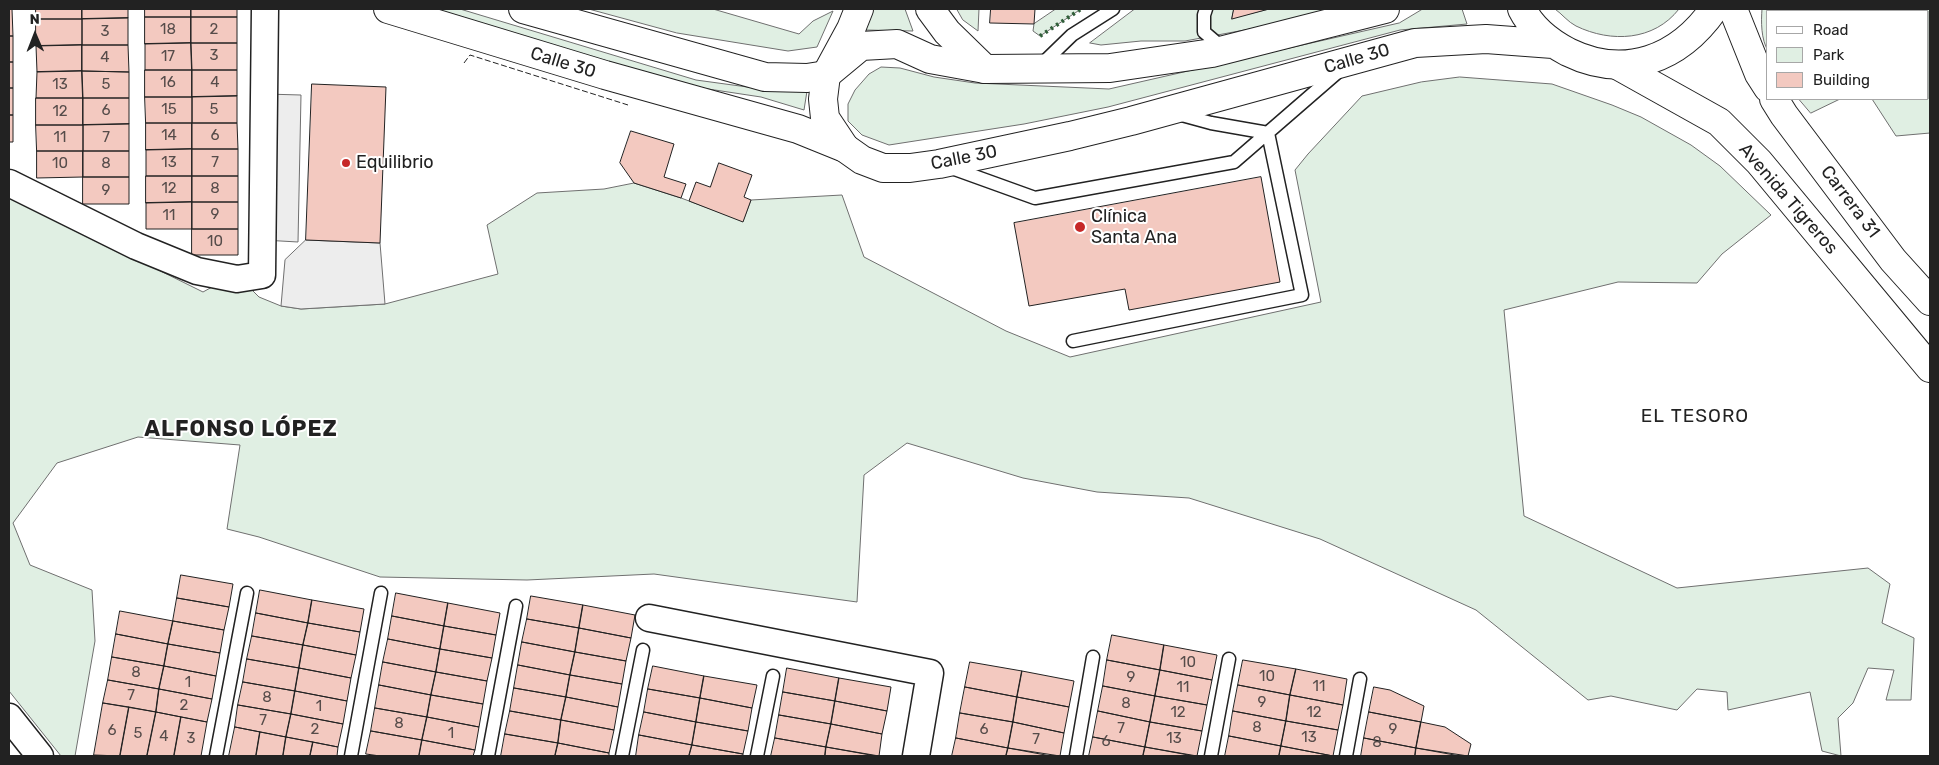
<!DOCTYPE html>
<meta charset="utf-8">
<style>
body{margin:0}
#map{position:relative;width:1939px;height:765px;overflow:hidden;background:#fff;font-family:Rubik,sans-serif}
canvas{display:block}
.frame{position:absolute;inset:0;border:10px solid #222;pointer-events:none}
.legend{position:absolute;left:1766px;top:10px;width:162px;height:90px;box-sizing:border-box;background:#fff;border:1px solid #a7a7a7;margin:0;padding:6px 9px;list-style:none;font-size:15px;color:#222}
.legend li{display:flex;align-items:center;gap:10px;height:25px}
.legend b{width:25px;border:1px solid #a7a7a7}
.north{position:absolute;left:10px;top:10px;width:50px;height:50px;-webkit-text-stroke:4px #fff;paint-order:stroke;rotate:359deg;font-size:14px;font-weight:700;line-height:20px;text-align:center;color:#222}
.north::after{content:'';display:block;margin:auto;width:18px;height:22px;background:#222;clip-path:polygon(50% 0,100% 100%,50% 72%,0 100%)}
</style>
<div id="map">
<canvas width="1939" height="765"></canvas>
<div class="frame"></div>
<ul class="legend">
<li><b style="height:6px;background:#fff"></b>Road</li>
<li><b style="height:14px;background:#e0efe3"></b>Park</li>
<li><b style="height:14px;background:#f3c9c0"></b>Building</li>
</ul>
<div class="north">N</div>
</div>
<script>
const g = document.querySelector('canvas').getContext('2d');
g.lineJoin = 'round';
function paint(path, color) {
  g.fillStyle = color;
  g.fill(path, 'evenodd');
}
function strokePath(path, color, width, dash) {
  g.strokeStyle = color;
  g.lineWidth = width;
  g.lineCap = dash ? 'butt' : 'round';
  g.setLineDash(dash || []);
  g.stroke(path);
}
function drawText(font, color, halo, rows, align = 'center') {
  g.font = font + ' Rubik,sans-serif';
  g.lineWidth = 4;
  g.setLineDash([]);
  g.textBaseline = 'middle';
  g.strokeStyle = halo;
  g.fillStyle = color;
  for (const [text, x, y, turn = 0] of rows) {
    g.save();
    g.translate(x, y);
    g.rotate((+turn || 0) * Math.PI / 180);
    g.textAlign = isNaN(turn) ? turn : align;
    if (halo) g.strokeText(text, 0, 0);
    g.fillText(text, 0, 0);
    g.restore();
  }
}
const green = new Path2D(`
 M431,9H460L696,80L762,89L807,91L804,110L761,97L695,87Z
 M589,9H713L799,34L813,21L833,11L817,47L788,51L677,33Z
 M872,9H905L913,31L865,30Z
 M957,9H979L978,31L963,20Z
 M1056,9H1081L1040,36L1033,31L1034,24Z
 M1135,9H1234L1232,18L1269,9H1345L1277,24L1185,41H1141L1101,45L1090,43Z
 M1423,9H1462L1467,24L1400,30L1108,107L1024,124L889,145L862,135L848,121V104L855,90L869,74L881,67L900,68L934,77L975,83L1109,89L1399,23Z
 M1555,9H1679C1654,41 1611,43 1576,26C1568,22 1562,14 1555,9Z
 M1762,9H1930V133L1896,136L1872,99H1928V11H1768V51C1761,39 1761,22 1762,9Z
 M1460,77L1552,84L1612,105L1641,117L1691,145L1720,166L1771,215L1722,254L1697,283L1618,282L1504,310L1524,516L1677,588L1868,568L1890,584L1882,623L1914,638L1911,700H1886L1894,670L1868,668L1853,703L1838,718L1841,756L1822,751L1810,692L1728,710L1727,692L1697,689L1677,710L1611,696L1588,700L1476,610L1320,539L1189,498L1097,492L1023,478L907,443L864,475L857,602L654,574L527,580L380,577L259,537L227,529L240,445L138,437L57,463L13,523L30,565L92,590L95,641L75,756H61L9,691V196L203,292L212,287H249L259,297L281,306L301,309L385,304L498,274L487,225L537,193L604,189L634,183L681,198L743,221L751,200L842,195L864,257L1006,331L1070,357L1321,302L1295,170L1308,154L1362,96L1421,82Z
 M1799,99H1840L1811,113Z`);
paint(green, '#e0efe3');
strokePath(green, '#6f6f6f', 1);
const parking = new Path2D(`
 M265,94L301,95L298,242L263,240Z
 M306,240L380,243L385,304L301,309L281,306L285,260Z`);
paint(parking, '#ededed');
strokePath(parking, '#6f6f6f', 1);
const building = new Path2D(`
 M9,9H12L13,36H9Z
 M36,9H82V19H36Z
 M82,9H128V18L82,19Z
 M145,9H191V17H145Z
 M191,9H237V17H191Z
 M991,9H1035L1034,24L990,23Z
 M1234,9H1269L1232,19Z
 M145,17H191V43L145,44Z
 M191,17H237V43H191Z
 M128,18V45H82V19Z
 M36,19H82V45L36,46Z
 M9,36H13V62H9Z
 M191,43H237V70H192Z
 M191,43L192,70H145V44Z
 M82,45V71L37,72L36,46Z
 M82,45H128L129,72L82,71Z
 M9,62H13V88H9Z
 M145,70H192V97H145Z
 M192,70H237V96L192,97Z
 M82,71L129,72V98H83Z
 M82,71L83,98H36L37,72Z
 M312,84L386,87L380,243L306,240Z
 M9,88H13V115H9Z
 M237,96V123H192V97Z
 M145,97H192V123H146Z
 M36,98H83V125H36Z
 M83,98H129V124L83,125Z
 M9,115H13V142H9Z
 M146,123H192V149L146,150Z
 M192,123H237L238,149H192Z
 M129,124V151H83V125Z
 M36,125H83V151H37Z
 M631,131L674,144L664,177L686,184L681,198L634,183L620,163Z
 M192,149H238V176H192Z
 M192,149V176H146V150Z
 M37,151H83V177L37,178Z
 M83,151H129V177H83Z
 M719,163L752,175L744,197L751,200L743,222L689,201L696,182L710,187Z
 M146,176H192V202L146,203Z
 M192,176H238V202H192Z
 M83,177H129V204H83Z
 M1261,177L1280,282L1129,310L1125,289L1029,306L1014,223Z
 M192,202V229H146V203Z
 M192,202H238V229H192Z
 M192,229H238V255H192Z
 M181,575L233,584L229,607L177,598Z
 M260,590L312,600L308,623L256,613Z
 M396,593L448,603L444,626L392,616Z
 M531,596L583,605L579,628L527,619Z
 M177,598L229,607L224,630L173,621Z
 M312,600L364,609L360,632L308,623Z
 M448,603L500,613L496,635L444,626Z
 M583,605L635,615L631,638L579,628Z
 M120,611L173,621L168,644L116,634Z
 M256,613L308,623L303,645L252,636Z
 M392,616L444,626L440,649L388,639Z
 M527,619L579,628L575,652L522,642Z
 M173,621L224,630L220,653L168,644Z
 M308,623L360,632L356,655L303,645Z
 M444,626L496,635L492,658L440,649Z
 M579,628L631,638L626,661L575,652Z
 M116,634L168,644L164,666L112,657Z
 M1112,635L1164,645L1160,670L1107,660Z
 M252,636L303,645L299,668L247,659Z
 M388,639L440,649L436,672L383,662Z
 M522,642L575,652L570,675L518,665Z
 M168,644L220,653L216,676L164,666Z
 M303,645L356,655L351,678L299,668Z
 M1164,645L1217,655L1212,680L1160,670Z
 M440,649L492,658L487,681L436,672Z
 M575,652L626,661L622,684L570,675Z
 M112,657L164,666L159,689L108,680Z
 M247,659L299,668L295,691L243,682Z
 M1107,660L1160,670L1155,696L1103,686Z
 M1243,660L1296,669L1290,695L1238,685Z
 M383,662L436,672L431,695L379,685Z
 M970,662L1022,671L1017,697L965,687Z
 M518,665L570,675L566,697L514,688Z
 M164,666L216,676L212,699L159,689Z
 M653,666L704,676L700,698L648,689Z
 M299,668L351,678L347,701L295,691Z
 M787,668L839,678L835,701L783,692Z
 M1296,669L1347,679L1343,705L1290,695Z
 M1160,670L1212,680L1207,705L1155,696Z
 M1022,671L1074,681L1069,707L1017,697Z
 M436,672L487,681L483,704L431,695Z
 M570,675L622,684L618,707L566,697Z
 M704,676L757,685L752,708L700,698Z
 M839,678L891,687L887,711L835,701Z
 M108,680L159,689L156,712L103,703Z
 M243,682L295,691L291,714L238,705Z
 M379,685L431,695L427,717L375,708Z
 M1238,685L1290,695L1286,721L1233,711Z
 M1103,686L1155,696L1150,722L1098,711Z
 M965,687L1017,697L1013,722L960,713Z
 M1374,687L1390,690L1424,706L1421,722L1369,712Z
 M514,688L566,697L561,720L510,711Z
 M159,689L212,699L207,722L156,712Z
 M648,689L700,698L696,722L644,712Z
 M295,691L347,701L343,724L291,714Z
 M783,692L835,701L831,724L779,715Z
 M431,695L483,704L479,727L427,717Z
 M1290,695L1343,705L1338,730L1286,721Z
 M1155,696L1207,705L1202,731L1150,722Z
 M566,697L618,707L614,730L561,720Z
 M1017,697L1069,707L1064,733L1013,722Z
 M700,698L752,708L748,731L696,722Z
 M835,701L887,711L882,734L831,724Z
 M103,703L129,707L120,756L94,755Z
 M238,705L291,714L286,737L235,727Z
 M129,707L156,712L147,756H120Z
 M375,708L427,717L422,740L371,731Z
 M510,711L561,720L558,743L505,734Z
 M1098,711L1150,722L1145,747L1093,737Z
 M1233,711L1286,721L1281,746L1229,736Z
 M156,712L181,717L174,756H147Z
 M644,712L696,722L692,745L639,735Z
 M1369,712L1421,722L1416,748L1364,738Z
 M960,713L1013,722L1008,748L956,738Z
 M291,714L343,724L338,747L286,737Z
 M779,715L831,724L826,747L775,738Z
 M181,717L207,722L201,756H174Z
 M427,717L479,727L475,750L422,740Z
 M561,720L614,730L609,753L558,743Z
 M1286,721L1338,730L1333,756L1281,746Z
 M696,722L748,731L743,754L692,745Z
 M1013,722L1064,733L1060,756L1008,748Z
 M1150,722L1202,731L1197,756L1145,747Z
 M1421,722L1445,727L1471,744L1468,756L1416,748Z
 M831,724L882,734L879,756L826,747Z
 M235,727L260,732L256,756H229Z
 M371,731L422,740L419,756H380L366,754Z
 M260,732L286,737L283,756H256Z
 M505,734L558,743L555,756H501Z
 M639,735L692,745L689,756H636Z
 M1229,736L1281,746L1279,756H1225Z
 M286,737L313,742L310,756H283Z
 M1093,737L1145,747L1143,756H1089Z
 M775,738L826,747L825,756H771Z
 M956,738L1008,748L1006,756H952Z
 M1364,738L1416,748L1415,756H1361Z
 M422,740L475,750L473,756H419Z
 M313,742L338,747L337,756H310Z
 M558,743L609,753V756H555Z
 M692,745L743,754V756H689Z
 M1281,746L1333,756H1279Z
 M826,747L876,756H825Z
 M1145,747L1194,756H1143Z
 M1008,748L1051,756H1006Z
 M1416,748L1460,756H1415Z`);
paint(building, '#f3c9c0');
strokePath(building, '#222', 1);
const lane = new Path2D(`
 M1206,9L1204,15V32L1225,50
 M1039,67L1072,35L1113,9
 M949,167L1035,198L1234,162L1339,71
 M1073,341L1302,295L1268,133L1211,123L1178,114
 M216,756L247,593
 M351,756L381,593
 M488,756L516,606
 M622,756L643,650
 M757,756L773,676
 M1076,756L1093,657
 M1211,756L1229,659
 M1346,756L1360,679`);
const street = new Path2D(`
 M9,183L136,246L197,271L237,279L262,275L265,9
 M649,618L930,673L916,756
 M9,717L40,756`);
const secondary = new Path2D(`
 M930,9L947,32L985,69
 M1733,9L1759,74L1768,88
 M1617,65L1719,122L1759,162L1930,368
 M1774,99L1784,115L1893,260L1930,301
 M845,148L825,118L823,99L826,75L851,29L859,9`);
const primary = new Path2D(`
 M388,9L605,75L798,129L845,148L862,160L883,168H910L939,164L1070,136L1131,121L1415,43L1486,39L1553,44
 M523,9L765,77L807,78L826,75L861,46L897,44L930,59L985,69L1110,68L1212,53L1385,9
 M1522,9C1532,29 1549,42 1568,52C1625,80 1679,59 1714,9`);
strokePath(lane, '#222', 15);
strokePath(street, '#222', 29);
strokePath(secondary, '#222', 30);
strokePath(primary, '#222', 30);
strokePath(lane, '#fff', 12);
strokePath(street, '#fff', 26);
strokePath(secondary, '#fff', 28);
strokePath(primary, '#fff', 28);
strokePath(new Path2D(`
 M1040,36L1081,9`), '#2f5e38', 4, [2.5, 4]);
strokePath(new Path2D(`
 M464,63L470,55L628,105`), '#222', 1, [6, 2.5]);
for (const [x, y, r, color] of [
 [346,163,5,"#c62828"],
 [1080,227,6,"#c62828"]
]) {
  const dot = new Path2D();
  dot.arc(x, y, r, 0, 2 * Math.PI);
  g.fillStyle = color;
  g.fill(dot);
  strokePath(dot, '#fff', 2);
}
drawText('15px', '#564c4a', null, [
 ["18",168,30],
 ["2",214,30],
 ["3",105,32],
 ["3",214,56],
 ["17",168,57],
 ["4",105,58],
 ["16",168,83],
 ["4",215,83],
 ["13",60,85],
 ["5",106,85],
 ["15",169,110],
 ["5",214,110],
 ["6",106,111],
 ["12",60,112],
 ["14",169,136],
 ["6",215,136],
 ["11",60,138],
 ["7",106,138],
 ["13",169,163],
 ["7",215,163],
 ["10",60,164],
 ["8",106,164],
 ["12",169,189],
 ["8",215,189],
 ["9",106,191],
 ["9",215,215],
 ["11",169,216],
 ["10",215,242],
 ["10",1188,663],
 ["8",136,673],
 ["10",1267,677],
 ["9",1131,678],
 ["1",188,683],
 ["11",1319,687],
 ["11",1183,688],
 ["7",131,696],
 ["8",267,698],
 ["9",1262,703],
 ["8",1126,704],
 ["2",184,706],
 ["1",319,707],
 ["12",1178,713],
 ["12",1314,713],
 ["7",263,721],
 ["8",399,724],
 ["8",1257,728],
 ["7",1121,729],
 ["2",315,730],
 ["6",984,730],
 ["9",1393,730],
 ["6",112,731],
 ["5",138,734],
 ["1",451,734],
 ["4",164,737],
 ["13",1309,738],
 ["3",191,739],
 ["13",1174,739],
 ["7",1036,740],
 ["6",1106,742],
 ["8",1377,743]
]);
drawText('18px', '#222', '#fff', [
 ["Calle 30",1357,59,-16],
 ["Calle 30",563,63,17],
 ["Calle 30",964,158,-11],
 ["Avenida Tigreros",1788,199,49],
 ["Carrera 31",1850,202,53]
]);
drawText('18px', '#222', '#fff', [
 ["Equilibrio",356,163],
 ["Clínica",1091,217],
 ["Santa Ana",1091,238]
], 'left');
g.letterSpacing = '1px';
drawText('19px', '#222', '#fff', [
 ["EL TESORO",1695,417]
]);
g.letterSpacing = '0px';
g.letterSpacing = '1px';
drawText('bold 22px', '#222', '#fff', [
 ["ALFONSO LÓPEZ",241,430]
]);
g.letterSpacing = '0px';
</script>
